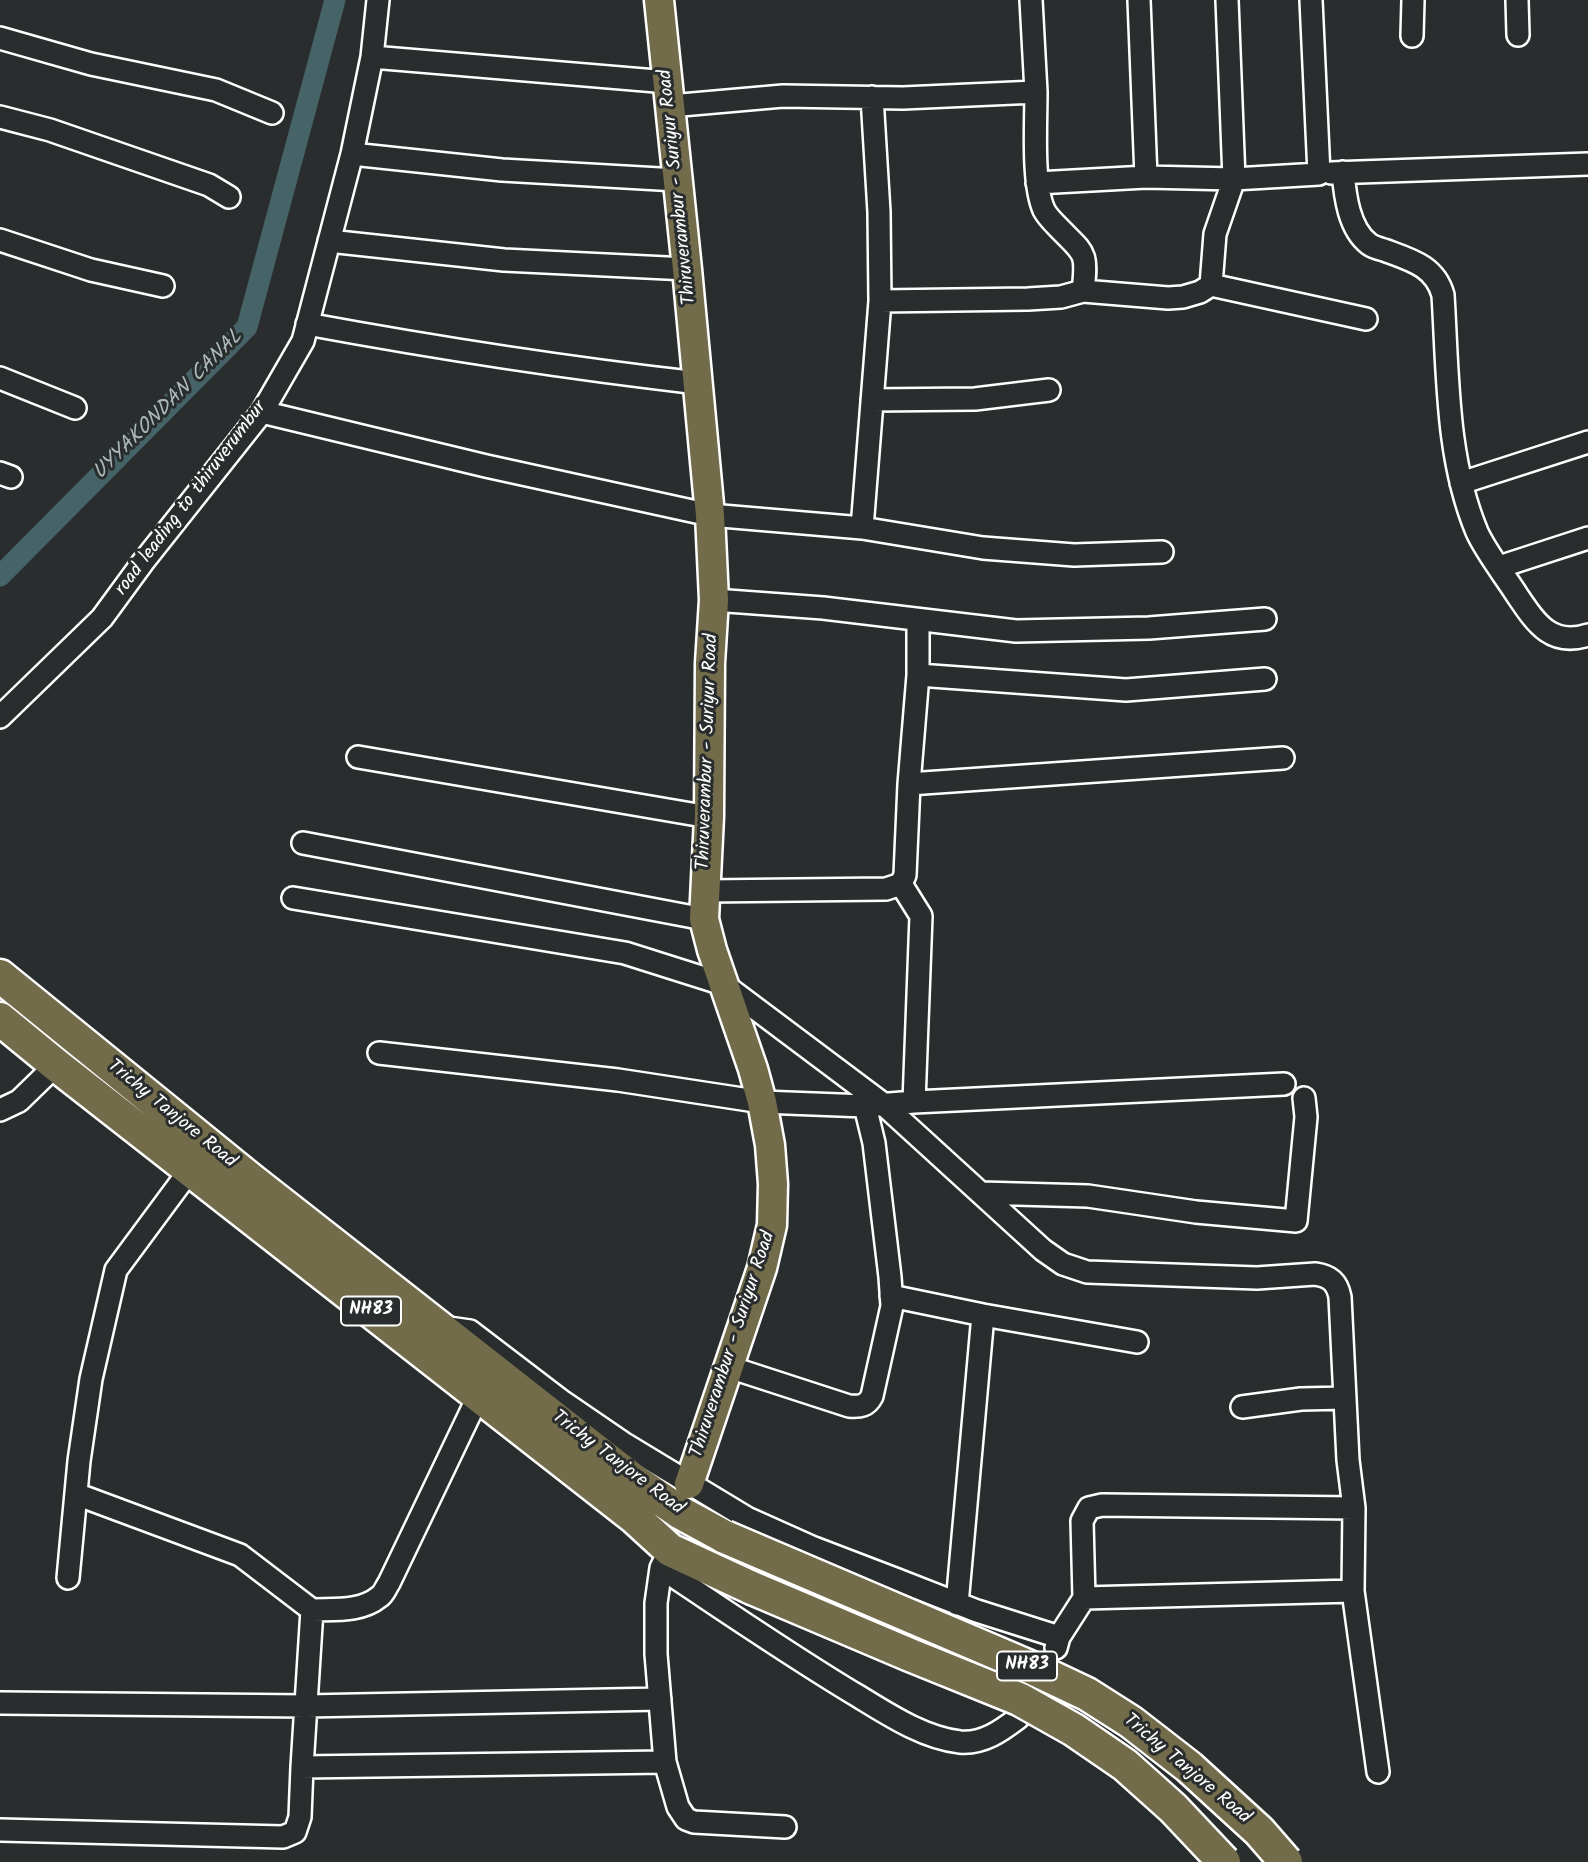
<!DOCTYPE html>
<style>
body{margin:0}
canvas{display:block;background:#2a2d2e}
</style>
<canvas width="1588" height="1862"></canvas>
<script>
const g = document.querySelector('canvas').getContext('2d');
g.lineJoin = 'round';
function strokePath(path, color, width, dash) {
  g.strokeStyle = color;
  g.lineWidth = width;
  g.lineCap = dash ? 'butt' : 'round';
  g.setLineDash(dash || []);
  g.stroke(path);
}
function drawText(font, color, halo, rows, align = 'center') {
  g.font = font + ' Kalam,sans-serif';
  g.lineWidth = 6;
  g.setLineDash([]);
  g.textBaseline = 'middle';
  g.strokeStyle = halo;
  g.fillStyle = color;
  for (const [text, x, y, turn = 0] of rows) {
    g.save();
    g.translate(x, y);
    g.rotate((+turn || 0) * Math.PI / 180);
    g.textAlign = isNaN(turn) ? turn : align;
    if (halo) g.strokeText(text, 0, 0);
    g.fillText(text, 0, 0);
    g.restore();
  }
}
strokePath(new Path2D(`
 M0,576L247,327L335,0`), '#466468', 21);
const minor = new Path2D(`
 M1139,0L1146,177L1234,179L1319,174L1311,0
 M1517,0L1518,35
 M1412,36L1413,0
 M0,38L91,64L216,90L272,113
 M372,57L668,82
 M1036,92C1036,122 1032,184 1044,210C1047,216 1053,222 1058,227C1084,254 1088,250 1083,291
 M670,106L783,96L903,98L1036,92L1031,0
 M0,117L50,130L209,185L229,197
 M352,154L502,170L677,180
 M1343,172C1345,196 1349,229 1369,244C1373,247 1380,249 1384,250C1411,260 1435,266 1443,295C1448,374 1446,458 1477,532C1486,552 1505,576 1517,595C1536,623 1551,647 1588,635
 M1331,173L1588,164
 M1037,183L1146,177
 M0,240L91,270L163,286
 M329,241L504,260L687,269
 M1211,285L1366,319
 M880,301L1028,299L1061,297L1083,291L1168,298L1183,297L1200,292L1211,285L1215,234L1234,179L1227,0
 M307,324C437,348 567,368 698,383
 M0,378L75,408
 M872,400L975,399L1049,390
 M262,412L486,466L710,515L862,528L880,301L879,212L872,97
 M0,473L11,477
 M1461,483L1588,442
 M862,528L983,548L1074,555L1162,552
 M1499,567L1588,538
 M714,600L823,608L1016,631L1149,628L1265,619
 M918,675L1126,690L1265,679
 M0,717L102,618L143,562L262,412L303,341L352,154L372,57L378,0
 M358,757L709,817
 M909,784L918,675V620
 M303,843L704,919
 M901,884L921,916L914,1102
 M706,891L886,889L901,884L905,875L909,784L1283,758
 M293,898L625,953L723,984L883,1104L1043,1250L1063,1264L1087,1272L1257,1278L1315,1274C1330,1276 1337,1282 1340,1297L1348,1460L1354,1508L1353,1591L1378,1772
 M379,1053L618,1080L762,1102L865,1106L914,1102L1284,1084
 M0,1110L19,1101L56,1065
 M981,1193L1088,1196L1196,1212L1296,1221L1306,1117L1304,1098
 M891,1296L983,1315L1137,1342
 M442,1327L470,1331L563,1402L623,1443L747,1518L814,1548L895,1579L977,1611L1059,1637
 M729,1367L849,1406C860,1407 867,1406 872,1396L892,1306L890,1277L874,1143L865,1106
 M1242,1407L1301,1399L1345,1398
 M76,1494L240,1555L312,1610
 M666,1558L661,1568L656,1603V1654L665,1762L678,1807L686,1819L694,1822L785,1827
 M661,1568C726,1611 791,1656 858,1696C889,1715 924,1738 960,1742C983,1744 1001,1731 1018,1718
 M68,1578L79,1461L91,1379L116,1270L190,1170
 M1084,1598L1082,1521L1089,1508L1102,1505L1354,1508
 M957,1604L983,1315
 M1056,1648L1059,1637L1084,1598L1353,1591
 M0,1703L306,1706L660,1699
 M302,1767L665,1762
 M0,1830L283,1837L295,1832L300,1817L302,1767L312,1610C334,1609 361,1612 379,1597C384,1594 386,1587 389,1583L479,1395`);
const major = new Path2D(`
 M659,0L687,269L710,515L714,600L710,663L709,817L704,919L712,950L753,1069L762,1102L770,1145L773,1184L772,1225L762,1268L689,1484`);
const highway = new Path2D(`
 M0,976L250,1179L635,1481L681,1513L725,1537
 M0,1019L56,1065L635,1518L670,1550L752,1588`);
strokePath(minor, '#fff', 26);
strokePath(major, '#fff', 33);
strokePath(highway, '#fff', 37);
strokePath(minor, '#2a2d2e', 21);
strokePath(major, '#736c4b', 28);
strokePath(highway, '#736c4b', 32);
const highwayBridge = new Path2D(`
 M725,1537L1032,1668L1087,1694L1131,1722L1189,1767L1259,1831L1286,1862
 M752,1588L910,1655L1019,1699L1074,1730L1125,1765L1173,1808L1224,1862`);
strokePath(highwayBridge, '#fff', 37, []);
strokePath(highwayBridge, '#736c4b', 32);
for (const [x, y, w] of [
 [371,1311,60],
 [1027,1666,60]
]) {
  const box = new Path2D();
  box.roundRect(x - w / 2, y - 14.5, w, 29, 5);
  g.fillStyle = '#2a2d2e';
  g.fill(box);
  strokePath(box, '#fff', 2);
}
drawText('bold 18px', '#fff', null, [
 ["NH83",371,1311],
 ["NH83",1027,1666]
]);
drawText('19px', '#fff', '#2a2d2e', [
 ["Thiruverambur - Suriyur Road",679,187,-96],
 ["road leading to thiruverumbur",192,499,-53],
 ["Thiruverambur - Suriyur Road",709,752,-88],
 ["Trichy Tanjore Road",171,1115,39],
 ["Thiruverambur - Suriyur Road",734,1345,-72],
 ["Trichy Tanjore Road",617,1464,37],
 ["Trichy Tanjore Road",1186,1770,40]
]);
drawText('italic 21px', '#acb9bb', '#2a2d2e', [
 ["UYYAKONDAN CANAL",169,406,-45]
]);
</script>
